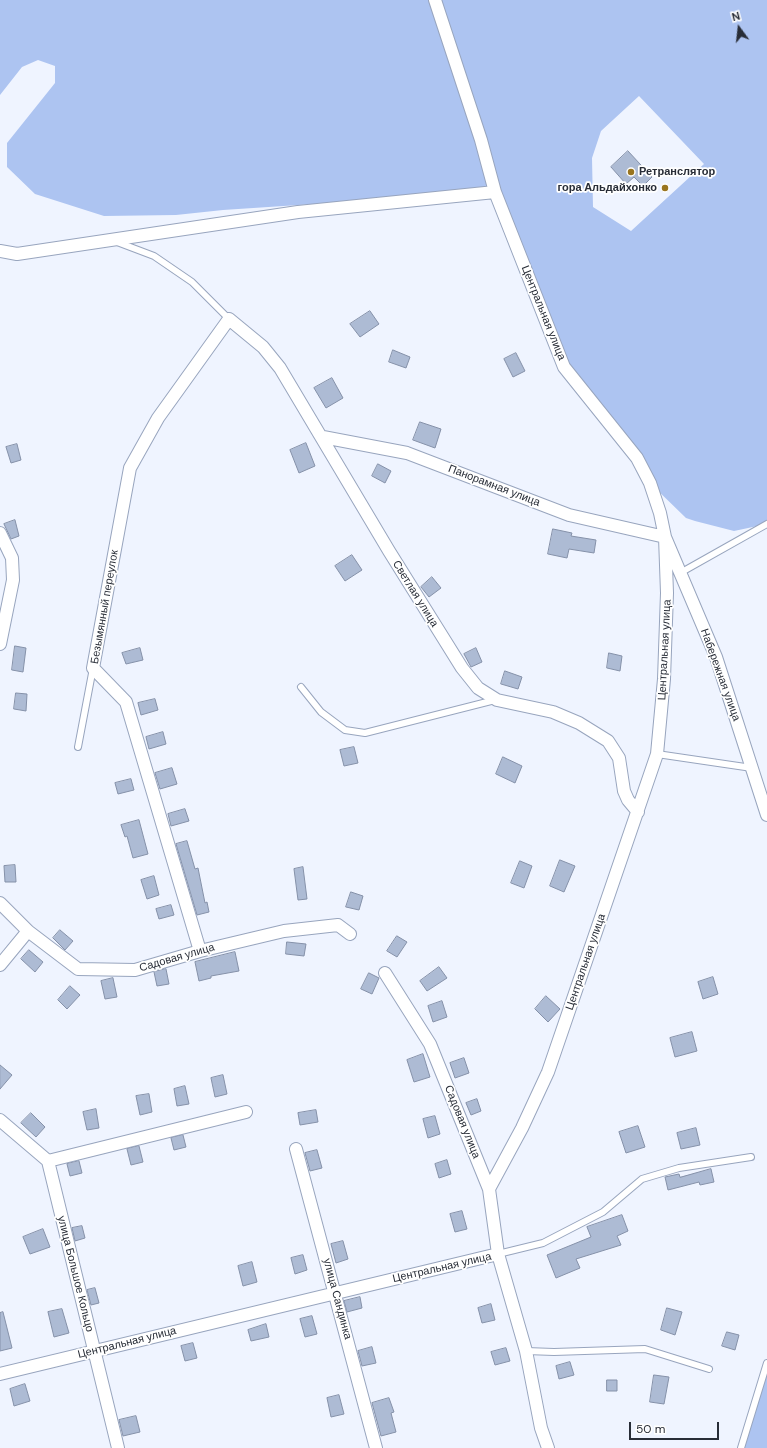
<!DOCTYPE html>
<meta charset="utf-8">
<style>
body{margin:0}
#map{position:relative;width:767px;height:1448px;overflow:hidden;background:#eff4ff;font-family:"DM Sans",sans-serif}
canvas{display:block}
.north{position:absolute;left:719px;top:8px;width:40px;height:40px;-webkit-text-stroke:3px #fff;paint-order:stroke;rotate:345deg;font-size:11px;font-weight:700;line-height:16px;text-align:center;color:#282d37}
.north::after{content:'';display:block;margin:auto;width:14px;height:18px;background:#282d37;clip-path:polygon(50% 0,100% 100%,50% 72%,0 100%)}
.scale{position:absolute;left:629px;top:1422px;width:90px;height:18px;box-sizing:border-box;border:2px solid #282d37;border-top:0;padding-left:5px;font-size:12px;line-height:14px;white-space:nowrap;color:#282d37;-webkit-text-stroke:3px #fff;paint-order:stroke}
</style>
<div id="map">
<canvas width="767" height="1448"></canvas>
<div class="north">N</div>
<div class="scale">50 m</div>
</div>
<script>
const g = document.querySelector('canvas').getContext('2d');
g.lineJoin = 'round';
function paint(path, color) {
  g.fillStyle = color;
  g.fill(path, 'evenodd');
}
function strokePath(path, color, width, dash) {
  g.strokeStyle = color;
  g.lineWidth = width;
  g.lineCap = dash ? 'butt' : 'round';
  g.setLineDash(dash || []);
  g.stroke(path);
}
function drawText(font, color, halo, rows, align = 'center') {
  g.font = font + ' "DM Sans",sans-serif';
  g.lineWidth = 3.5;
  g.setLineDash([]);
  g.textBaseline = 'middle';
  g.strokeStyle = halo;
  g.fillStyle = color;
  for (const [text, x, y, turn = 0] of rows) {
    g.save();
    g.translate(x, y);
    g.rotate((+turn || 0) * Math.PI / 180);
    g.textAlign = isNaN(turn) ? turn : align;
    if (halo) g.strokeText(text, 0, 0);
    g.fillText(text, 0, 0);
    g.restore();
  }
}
paint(new Path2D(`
 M0,0H767V524L734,531L695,521L686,518L650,483L564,367L495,192L223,210L176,215L104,216L35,194L7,167V143L55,83V66L38,60L22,67L0,95ZM639,96L704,164L631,231L593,207L592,158L601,131Z
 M767,1363V1448H741Z`), '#adc4f1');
const building = new Path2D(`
 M628,151L652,177L643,186L634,177L626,184L611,167Z
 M370,311L379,324L360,337L350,324Z
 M393,350L410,357L406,368L389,362Z
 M516,353L525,371L513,377L504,359Z
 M332,378L343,398L326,408L314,388Z
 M420,422L441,429L435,448L413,440Z
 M306,443L315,466L299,473L290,450Z
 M17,444L21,460L11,463L6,447Z
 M378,464L391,471L385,483L372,476Z
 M15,520L19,536L11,539L4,524Z
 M553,529L572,533L571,536L596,540L594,553L569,549L567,558L548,554Z
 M352,555L362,570L345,581L335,566Z
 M432,577L441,588L429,597L421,587Z
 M15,646L26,648L23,672L12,670Z
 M140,648L143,660L126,664L122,653Z
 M476,648L482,662L471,667L464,654Z
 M609,653L622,656L620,671L607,668Z
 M505,671L522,677L518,689L501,684Z
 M16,693L27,694L26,711L14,709Z
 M155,699L158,710L141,715L138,703Z
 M163,732L166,744L149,749L146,737Z
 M354,747L358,763L344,766L340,750Z
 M503,757L522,766L515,783L496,774Z
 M172,768L177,784L160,789L155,773Z
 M131,779L134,790L118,794L115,783Z
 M185,809L189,821L171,826L168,814Z
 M139,820L148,854L133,858L127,836L125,837L121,825Z
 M187,841L195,869L198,868L205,903L207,902L209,912L197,915L176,844Z
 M560,860L575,866L564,892L550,886Z
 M520,861L532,866L524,888L511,883Z
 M15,865L16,882H5L4,866Z
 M303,867L307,899L298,900L294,869Z
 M154,876L159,895L147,899L141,880Z
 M351,892L363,896L359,910L346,907Z
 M171,905L174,915L159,919L156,909Z
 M60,930L73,941L65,950L53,938Z
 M397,936L407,942L397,957L387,951Z
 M287,942L306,944L304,956L286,954Z
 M29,950L43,962L35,972L21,959Z
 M235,952L239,971L211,976V978L199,981L195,962Z
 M439,967L447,978L427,991L420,981Z
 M166,969L169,984L157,986L154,972Z
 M369,973L379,978L372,994L361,989Z
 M713,977L718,994L703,999L698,982Z
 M113,978L117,997L105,999L101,981Z
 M70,986L80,995L67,1009L58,1000Z
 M546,996L560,1009L548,1022L535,1009Z
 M442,1001L447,1017L433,1022L428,1006Z
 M692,1032L697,1051L675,1057L670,1038Z
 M423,1054L430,1077L414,1082L407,1060Z
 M464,1058L469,1073L455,1078L450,1063Z
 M0,1065L12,1075L0,1089Z
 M223,1075L227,1094L215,1097L211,1078Z
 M185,1086L189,1104L177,1106L174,1089Z
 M149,1094L152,1112L140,1115L136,1096Z
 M477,1099L481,1111L471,1115L466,1103Z
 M96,1109L99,1128L87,1130L83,1112Z
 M316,1110L318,1122L300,1125L298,1113Z
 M31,1113L45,1127L36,1137L21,1123Z
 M435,1116L440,1134L428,1138L423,1119Z
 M638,1126L645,1147L626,1153L619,1132Z
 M696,1128L700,1145L681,1149L677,1133Z
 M183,1135L186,1147L174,1150L171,1138Z
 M139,1146L143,1162L131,1165L127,1149Z
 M317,1150L322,1168L310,1171L305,1153Z
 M447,1160L451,1174L439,1178L435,1164Z
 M79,1161L82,1173L70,1176L67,1164Z
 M711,1169L714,1182L700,1185L699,1182L668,1190L665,1177L679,1174L680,1177Z
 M462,1211L467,1229L455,1232L450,1214Z
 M622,1215L628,1231L617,1236L621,1245L576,1259L580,1268L556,1278L547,1255L591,1237L587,1227Z
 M82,1226L85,1238L75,1241L72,1228Z
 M43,1229L50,1247L30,1254L23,1237Z
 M343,1241L348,1259L336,1263L331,1244Z
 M303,1255L307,1270L295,1274L291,1258Z
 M252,1262L257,1282L243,1286L238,1266Z
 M95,1288L99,1303L91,1305L87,1290Z
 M360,1297L362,1308L347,1312L344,1301Z
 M491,1304L495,1320L482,1323L478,1308Z
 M667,1308L682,1312L675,1335L661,1330Z
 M62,1309L69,1333L54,1337L48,1312Z
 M3,1312L12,1348L0,1351V1313Z
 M312,1316L317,1334L305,1337L300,1319Z
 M266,1324L269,1337L251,1341L248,1330Z
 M727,1332L739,1335L735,1350L722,1346Z
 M193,1343L197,1358L185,1361L181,1346Z
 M372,1347L376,1363L362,1366L358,1351Z
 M506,1348L510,1361L495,1365L491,1352Z
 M570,1362L574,1375L559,1379L556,1366Z
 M654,1375L669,1377L664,1404L650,1402Z
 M607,1380H617V1391H607Z
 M25,1384L30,1401L14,1406L10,1389Z
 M339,1395L344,1414L331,1417L327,1398Z
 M389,1398L394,1412L391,1413L396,1432L381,1436L372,1403Z
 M136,1416L140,1432L123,1436L119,1420Z`);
paint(building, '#adbbd4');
strokePath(building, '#8591a9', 1);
const service = new Path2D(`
 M117,242L154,256L192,282L229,319
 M680,573L767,524
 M301,687L321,712L345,730L365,733L495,700
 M78,747L93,668
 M657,754L752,768
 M498,1254L543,1243L603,1212L642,1179L679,1168L751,1157
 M526,1351L554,1352L645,1349L709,1369
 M741,1448L767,1363`);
const minor = new Path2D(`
 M435,0L481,140L495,192L564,367L637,458L650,483L660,513L665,537L667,593L664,679L657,754L548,1072L522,1128L489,1189
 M0,251L17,254L298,212L495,192
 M323,437L407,453L569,515L665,537L716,657L767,815
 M0,533L12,558L13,580L0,644
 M0,903L28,931L78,969L135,970L200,951L284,931L338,925L350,934
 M200,951L126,702L93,668L130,468L158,418L229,319L263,347L280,368L389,551L462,668L478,688L497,700L553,712L579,723L608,741L619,758L624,791L628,800L638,812
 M0,965L28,931
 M0,1120L48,1161L118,1448
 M296,1149L376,1448
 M48,1161L246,1112
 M498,1254L526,1351L541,1428L548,1448
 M0,1374L498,1254L489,1189L430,1044L385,973`);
strokePath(service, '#98a5be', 8);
strokePath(minor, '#98a5be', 14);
strokePath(service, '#fff', 6);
strokePath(minor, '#fff', 12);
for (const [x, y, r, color] of [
 [631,172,4,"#99751f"],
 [665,188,4,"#99751f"]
]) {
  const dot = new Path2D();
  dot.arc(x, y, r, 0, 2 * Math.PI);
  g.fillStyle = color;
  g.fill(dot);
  strokePath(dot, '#fff', 1.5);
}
drawText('bold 11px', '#282d37', '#fff', [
 ["Ретранслятор",639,172],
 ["гора Альдайхонко",657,188,"right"]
], 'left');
drawText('11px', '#282d37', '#fff', [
 ["Центральная улица",543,313,68],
 ["Панорамная улица",494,486,21],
 ["Светлая улица",415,594,58],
 ["Безымянный переулок",105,607,-80],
 ["Центральная улица",665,650,-87],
 ["Набережная улица",720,675,70],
 ["Садовая улица",177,958,-16],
 ["Центральная улица",586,962,-71],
 ["Садовая улица",462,1122,68],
 ["Центральная улица",442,1268,-13],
 ["улица Большое Кольцо",75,1274,76],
 ["улица Сандинка",337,1299,75],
 ["Центральная улица",127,1343,-14]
]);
</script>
